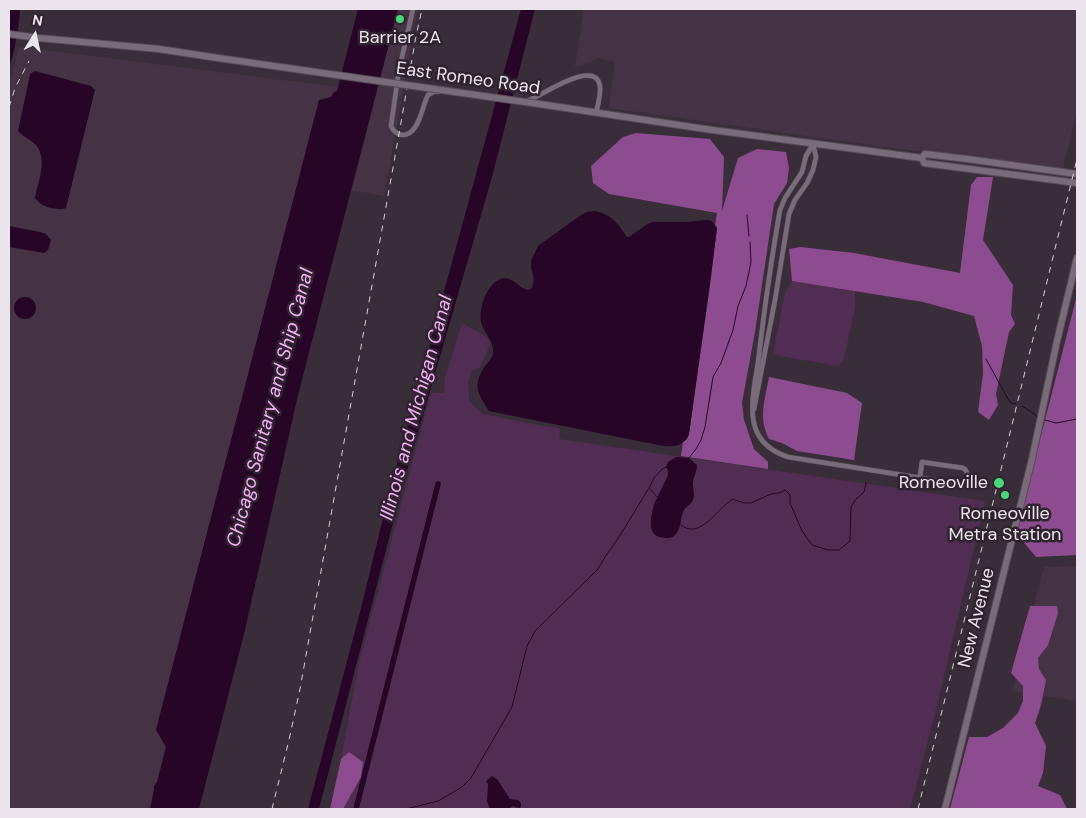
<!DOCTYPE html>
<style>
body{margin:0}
#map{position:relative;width:1086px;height:818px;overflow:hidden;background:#3a2d3a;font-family:"DM Sans",sans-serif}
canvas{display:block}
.frame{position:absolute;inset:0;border:10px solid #ede5ed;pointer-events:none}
.north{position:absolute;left:10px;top:10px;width:50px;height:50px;-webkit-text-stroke:4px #2f232f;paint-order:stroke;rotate:10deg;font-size:14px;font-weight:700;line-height:20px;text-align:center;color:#ede5ed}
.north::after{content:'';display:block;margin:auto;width:18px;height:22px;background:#ede5ed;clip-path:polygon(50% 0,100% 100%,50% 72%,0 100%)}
</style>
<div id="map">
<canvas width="1086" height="818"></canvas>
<div class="frame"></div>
<div class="north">N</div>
</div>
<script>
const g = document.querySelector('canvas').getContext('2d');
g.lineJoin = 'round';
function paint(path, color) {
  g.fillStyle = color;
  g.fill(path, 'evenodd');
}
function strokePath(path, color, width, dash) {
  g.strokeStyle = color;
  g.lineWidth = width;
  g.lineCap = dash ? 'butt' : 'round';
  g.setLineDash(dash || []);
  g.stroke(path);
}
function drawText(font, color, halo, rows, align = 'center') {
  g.font = font + ' "DM Sans",sans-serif';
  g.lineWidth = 5;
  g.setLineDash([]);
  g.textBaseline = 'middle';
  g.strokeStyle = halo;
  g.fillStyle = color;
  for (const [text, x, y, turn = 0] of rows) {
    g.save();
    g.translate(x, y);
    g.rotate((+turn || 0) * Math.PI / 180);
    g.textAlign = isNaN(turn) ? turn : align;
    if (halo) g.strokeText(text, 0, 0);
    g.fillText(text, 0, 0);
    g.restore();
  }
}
paint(new Path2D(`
 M398,9H418L384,196L352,190Z
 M584,9H1077V110L1063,168L978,157L899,149L609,108L615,62L599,58L575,68Z
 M19,47L338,87L337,91L334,92L331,97L319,100L156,730L166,747L157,783L154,786V790L150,809H9V87Z
 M1077,566V701L1012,691L1044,567Z`), '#453345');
paint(new Path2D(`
 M792,281L855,290V307L844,359L839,366L773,355L785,293Z
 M462,323L487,337L490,345L479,368L472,370L468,381L469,401L483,414L537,425L560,428L559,439L985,501L939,697L910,809H343L351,795L363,762L356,758L341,759L359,663L431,393H444L445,377Z`), '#522d53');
paint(new Path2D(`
 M636,133L710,139L724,157L722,211L738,158L757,149L786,152L789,168L787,183L774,204L755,332L742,403L744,420L754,449L768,462V469L681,456L683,442L687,439L689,434L717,228L715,225L717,213L609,194L593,183L591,166L623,137Z
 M977,177H993L983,240L1013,285L1011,315L1015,324L1009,332L996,394L998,405L989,420L978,412L983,374L982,346L974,316L923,302L792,281L789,249L800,247L854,253L960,273L971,185Z
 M1077,295V555L1036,557L1016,533Z
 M769,377L847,393L862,403L854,460L797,451L782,443L769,439C758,417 765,400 769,377Z
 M1030,606H1057L1058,613L1048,645L1038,658L1039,669L1046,680L1041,705L1035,723L1046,746L1043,773L1038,786L1060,795L1067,809H950L969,737H987L1003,728L1018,713L1023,701V686L1011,673Z
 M349,752L363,762L361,777L343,809H330L341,759Z`), '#8e4c90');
paint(new Path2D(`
 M9,9H20C19,29 15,49 9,68Z
 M358,9H398L298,395L244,634L199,809H150L154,790V786L157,782L166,747L156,730L319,100L331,97L334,92L337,91Z
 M521,9H535L492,177L402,488L319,809H308L360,612L391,486Z
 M35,71L91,86L95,90L66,208L63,209C52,209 41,207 35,198C38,181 48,160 36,145C30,139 23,137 18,131L30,74Z
 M595,211C613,215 617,223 627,237H629L646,225L652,222H686L708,220L712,221L717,228L710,285L689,434C681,454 658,444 643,442L489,411C478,394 472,385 485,366C489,361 492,359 493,353C494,341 485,334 482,325C476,310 490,273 509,279C516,281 519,288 528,290L532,288L534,279L531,268V261L538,246L581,215L587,212Z
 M9,226L40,232L46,234L51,240L48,250L44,253L9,247Z
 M14 308a11 11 0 1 1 22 0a11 11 0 1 1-22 0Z
 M676,457L689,458L697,465C697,472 693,478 693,484C693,489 695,494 693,500C691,505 685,507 683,512C680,519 682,526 676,534C673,538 670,538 665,538C645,537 651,518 654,504L668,475V471L666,467L668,462Z
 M492,776L497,779L510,799L518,800L521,803V807L519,808L513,806L508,809H490L487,801L488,784L486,782L487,780Z`), '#260527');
strokePath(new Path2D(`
 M747,215L749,236
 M986,359L1008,399L1011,403L1016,404
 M1022,406L1030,411L1038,417
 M1045,420L1056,423L1077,419
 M689,458L696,449L701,440L705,427L713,377L721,363L733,330L738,306L746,286L751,262L750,242
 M650,489L657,497
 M681,525C697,538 712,517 723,507C726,504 729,502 732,499L744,503H751L771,494L779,493L785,490L790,495V503L802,531L812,545L828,550H839L850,541L851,507L856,499L864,492L866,483
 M406,809L438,801L462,787L471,778L512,707L527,646L535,631L598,569L605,557L619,537L649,488L654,478L661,470L666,467`), '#260527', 1);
strokePath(new Path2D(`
 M356,809L438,484`), '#260527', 5.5);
const minor = new Path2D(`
 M413,9L399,70L391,126C393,131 398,135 403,135C419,135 422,106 428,95L435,91L438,92
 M527,101C540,97 595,57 600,86C601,94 598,105 596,113
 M813,144L806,156L802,172L785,198L780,210C771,261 764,312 758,363C755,383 749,407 755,427C760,443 773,452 788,457L959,484L965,482C969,477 968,471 963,468L922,462L920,477
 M754,409L775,300L789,214L795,200L807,183L813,170L816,157L813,144`);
const secondary = new Path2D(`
 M9,34L39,38L159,49L218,58
 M546,105L705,129L922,158L925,154L967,159L1077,174
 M922,158L924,163L1077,183
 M945,809L1032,459L1057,341L1077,258`);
strokePath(minor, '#564b56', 5.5);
strokePath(secondary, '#564b56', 8);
strokePath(minor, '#7a6b7a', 4.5);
strokePath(secondary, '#7a6b7a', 6);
strokePath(new Path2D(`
 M9,107L15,88L29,61
 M272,809L289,740L300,689L399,134L416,36L422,9
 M918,809L1077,159`), '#d8d0d8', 1, [6, 6]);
const secondaryBridge = new Path2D(`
 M218,58L546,105`);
strokePath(secondaryBridge, '#564b56', 8, []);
strokePath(secondaryBridge, '#7a6b7a', 6);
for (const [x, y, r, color] of [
 [400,19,5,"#47d779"],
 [999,483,6,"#47d779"],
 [1005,495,5,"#47d779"]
]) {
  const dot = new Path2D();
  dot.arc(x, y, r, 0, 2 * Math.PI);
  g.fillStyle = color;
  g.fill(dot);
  strokePath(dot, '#2f232f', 2);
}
drawText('18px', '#ede5ed', '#2f232f', [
 ["Barrier 2A",400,38],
 ["Romeoville",988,483,"right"],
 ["Romeoville",1005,514],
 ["Metra Station",1005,535]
]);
drawText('18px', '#ede5ed', '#2f232f', [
 ["East Romeo Road",468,79,8],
 ["New Avenue",977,618,-76]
]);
drawText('italic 19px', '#f8aff9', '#2f232f', [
 ["Chicago Sanitary and Ship Canal",271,408,-75],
 ["Illinois and Michigan Canal",417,408,-75]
]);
</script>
